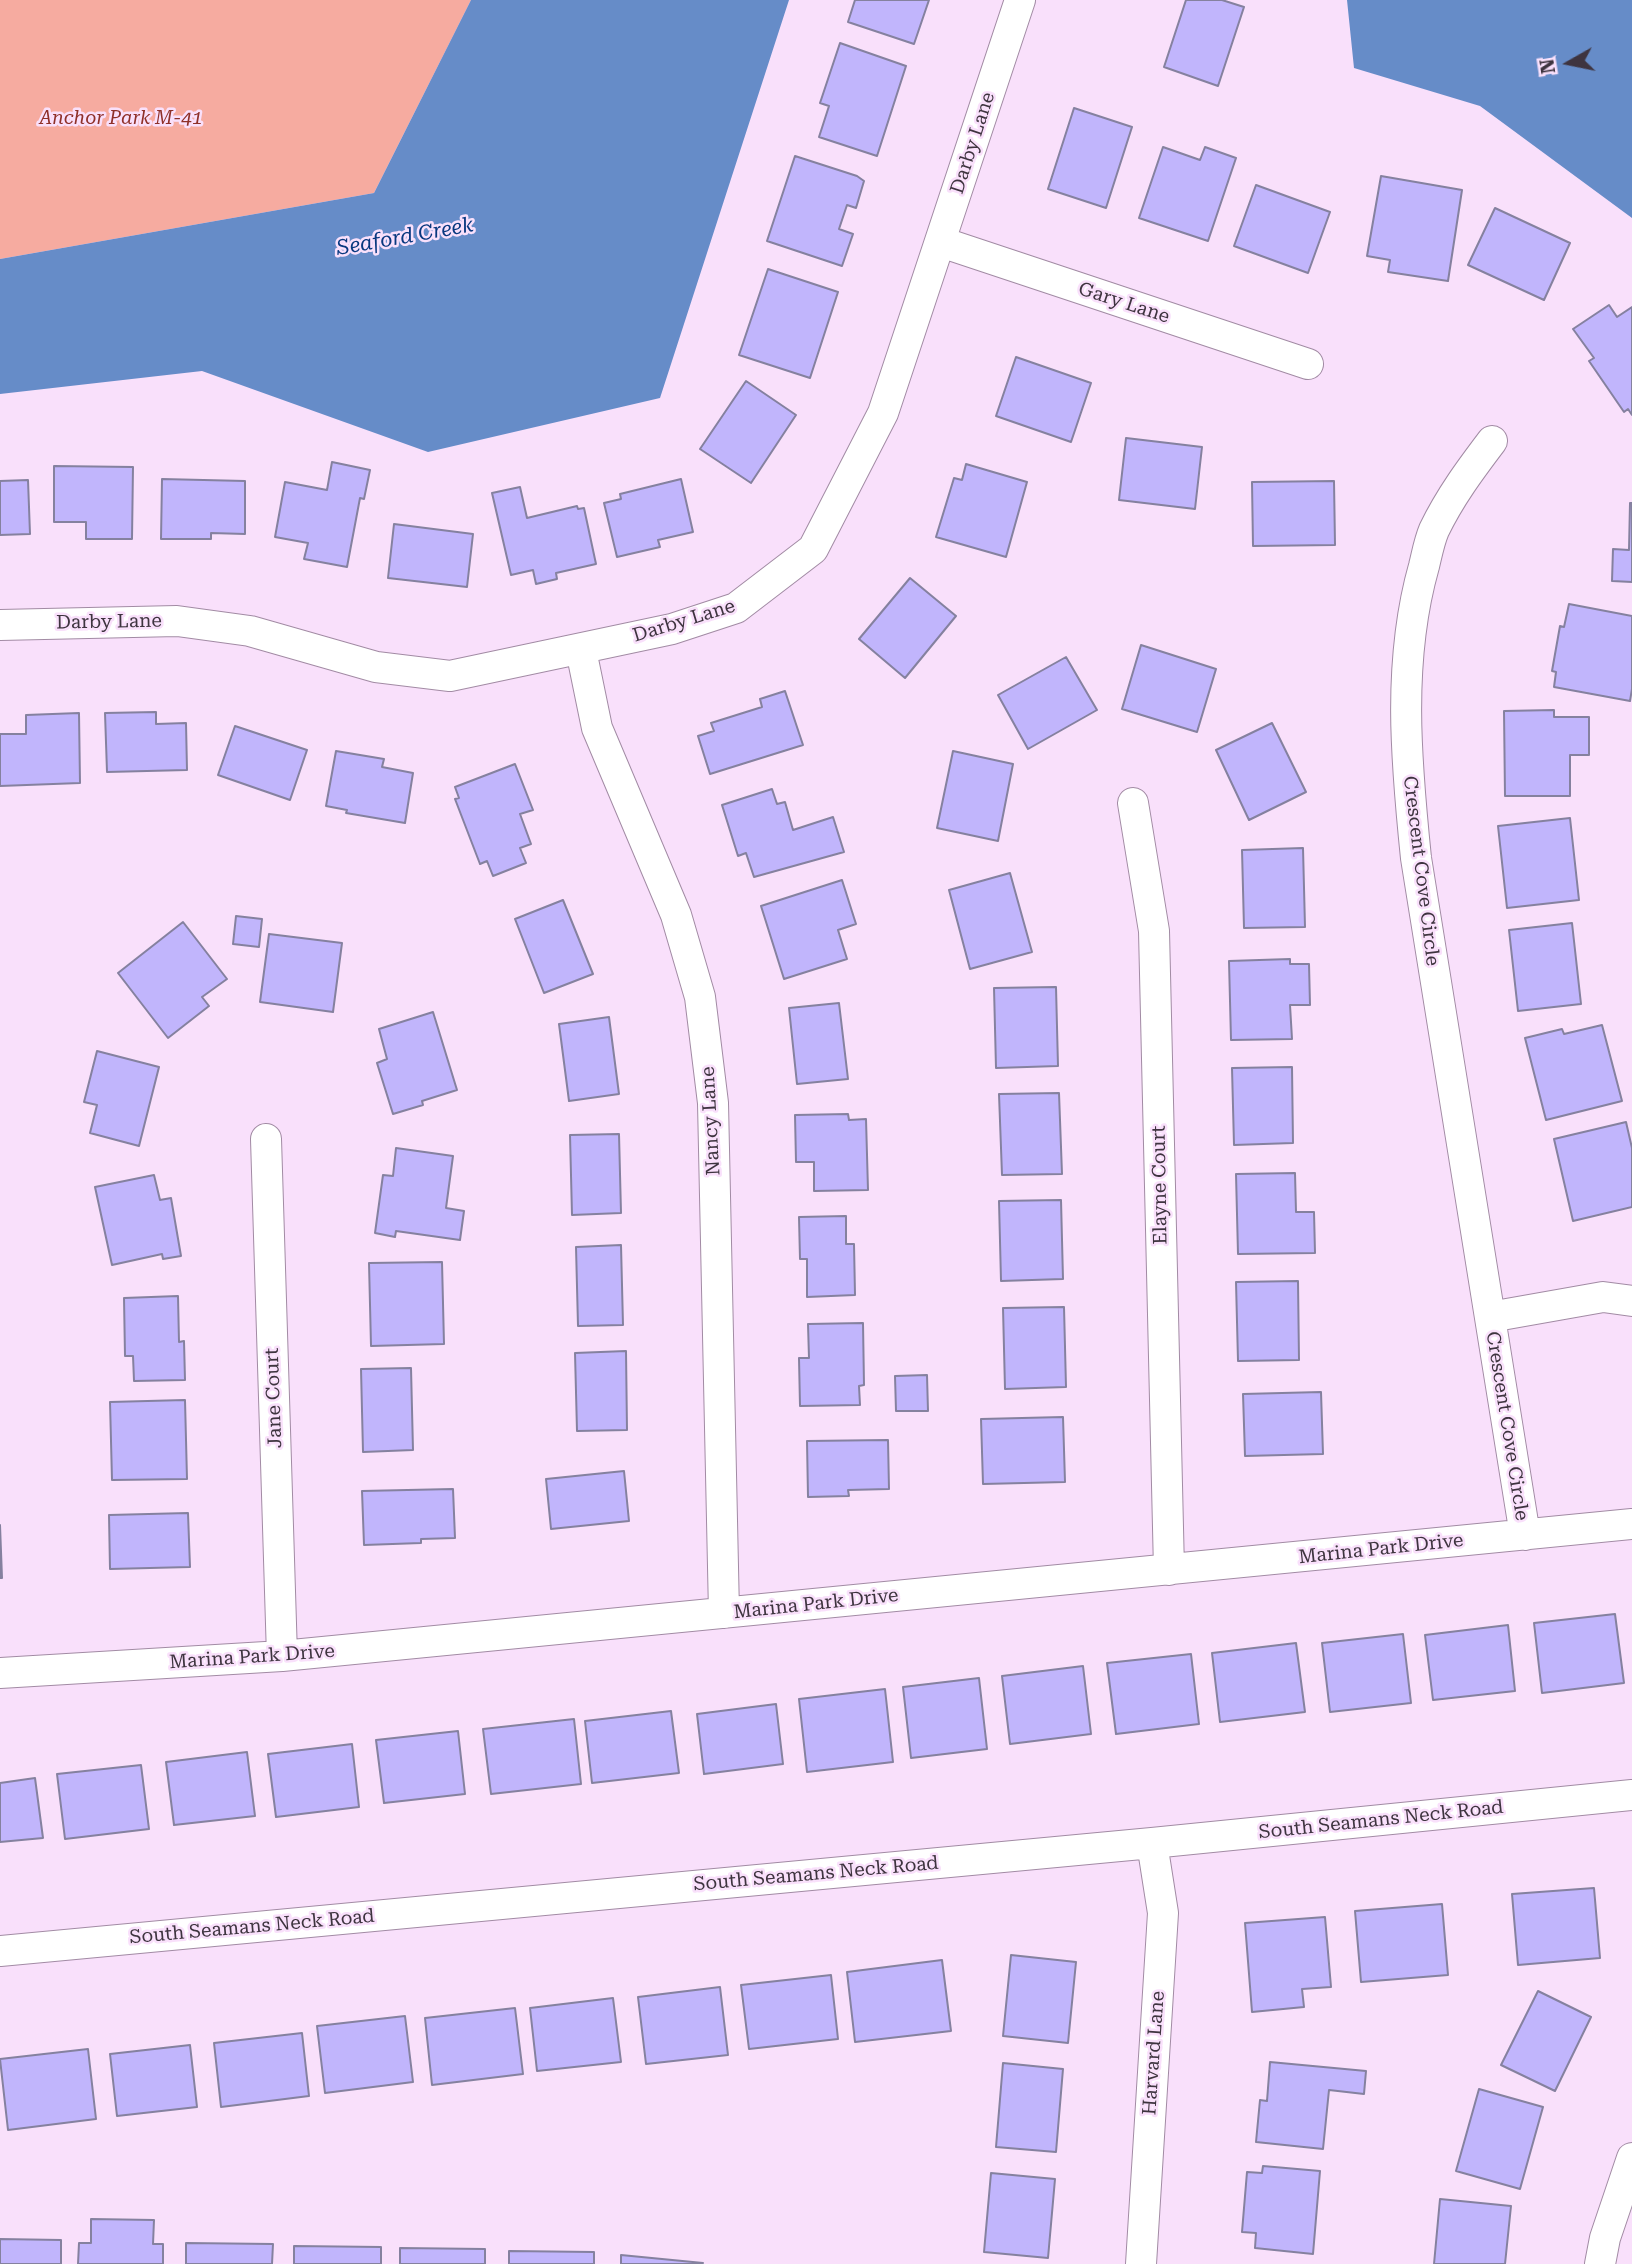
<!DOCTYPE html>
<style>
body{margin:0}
#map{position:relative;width:1632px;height:2264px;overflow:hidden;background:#f9e0fb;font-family:"Roboto Serif",serif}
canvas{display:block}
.north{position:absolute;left:1534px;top:28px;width:70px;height:70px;-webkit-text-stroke:5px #f9e0fb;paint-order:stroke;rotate:261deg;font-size:19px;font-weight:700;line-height:28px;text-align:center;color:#3e343f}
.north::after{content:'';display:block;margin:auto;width:24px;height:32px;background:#3e343f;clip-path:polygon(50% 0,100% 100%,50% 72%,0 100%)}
</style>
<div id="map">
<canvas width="1632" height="2264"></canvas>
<div class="north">N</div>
</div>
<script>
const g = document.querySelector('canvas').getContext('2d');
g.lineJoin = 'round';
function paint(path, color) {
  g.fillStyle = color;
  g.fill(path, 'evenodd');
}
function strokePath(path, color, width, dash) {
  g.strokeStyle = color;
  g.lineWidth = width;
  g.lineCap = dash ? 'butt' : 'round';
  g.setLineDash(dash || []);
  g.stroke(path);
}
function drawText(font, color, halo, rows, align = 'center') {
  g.font = font + ' "Roboto Serif",serif';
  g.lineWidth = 5;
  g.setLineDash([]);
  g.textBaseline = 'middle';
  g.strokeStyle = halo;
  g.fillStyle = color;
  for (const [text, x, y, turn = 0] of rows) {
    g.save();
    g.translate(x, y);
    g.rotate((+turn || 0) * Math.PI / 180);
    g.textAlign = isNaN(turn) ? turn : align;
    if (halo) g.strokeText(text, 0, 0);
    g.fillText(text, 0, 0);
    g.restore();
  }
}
paint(new Path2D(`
 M0,0H471L374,193L0,259Z`), '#f6aba0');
paint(new Path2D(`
 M471,0H789L660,398L428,452L202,371L0,394V259L374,193Z
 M1347,0H1632V218L1480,106L1354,68Z`), '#668cc8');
const building = new Path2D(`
 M855,0H929L914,44L848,22Z
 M1186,0H1222L1244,7L1218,86L1164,67Z
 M840,43L906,66L877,156L819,137L829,106L820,103Z
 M1074,108L1132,127L1106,208L1048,189Z
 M1163,147L1200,160L1205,147L1236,158L1208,241L1139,218Z
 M795,156L857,176L864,181L856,208L847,205L839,229L853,234L842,266L767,241Z
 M1381,176L1462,190L1448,281L1388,272L1390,260L1367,256Z
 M1256,185L1330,212L1308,273L1234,246Z
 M1495,208L1570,243L1544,300L1468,265Z
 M768,269L838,292L810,378L739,355Z
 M1609,305L1617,317L1632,307V415L1628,409L1624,412L1589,361L1594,358L1573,329Z
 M1016,357L1091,383L1071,442L996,416Z
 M746,381L796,415L751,483L700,449Z
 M1126,438L1202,447L1195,509L1119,500Z
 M332,462L370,470L364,499L360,498L347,567L304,559L308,543L275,537L285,482L327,490Z
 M966,464L1027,482L1006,557L936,537L954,478L962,480Z
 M54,466L133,467L132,539H86V522H54Z
 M162,479L245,481V534L211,533V539H161Z
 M681,479L693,532L658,540L660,547L617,557L604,503L621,499L620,494Z
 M28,480L30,534L0,535V481Z
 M1334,481L1335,545L1253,546L1252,482Z
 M520,487L527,518L577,506L578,509L584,508L596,564L556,573L557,579L536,584L533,570L511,575L492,493Z
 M1630,503H1632V582L1612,581L1613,549L1629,550Z
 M394,524L473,534L467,587L388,578Z
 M910,578L956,616L905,678L859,639Z
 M1569,604L1632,616V689L1630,701L1554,687L1556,672L1552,671L1560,626L1564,627Z
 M1141,645L1216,669L1197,732L1122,709Z
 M1066,657L1097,710L1028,749L998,695Z
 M785,691L803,745L710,774L698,736L714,731L711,723L762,707L760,699Z
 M1554,710V717H1589V755H1570V796H1505L1504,711Z
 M156,712V724L186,723L187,770L107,772L105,713Z
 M79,713L80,783L0,786V734H26V715Z
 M1272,723L1306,792L1249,820L1216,750Z
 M235,726L307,750L290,800L218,775Z
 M336,751L384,759L382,767L413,773L405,823L346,813L347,810L326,806Z
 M953,751L1013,764L998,841L937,828Z
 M515,764L533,810L520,814L531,844L520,848L526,863L493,876L487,861L480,864L455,799L459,798L455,787Z
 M772,789L777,804L785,802L793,830L833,817L844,852L754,877L746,853L738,856L722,805Z
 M1570,818L1579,900L1507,908L1498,826Z
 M1303,848L1305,927L1244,928L1242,850Z
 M1010,873L1032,952L970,969L949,890Z
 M842,880L856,924L838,930L847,959L784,979L761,906Z
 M563,900L593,974L544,993L515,919Z
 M236,916L262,919L259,947L233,944Z
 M183,922L227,979L202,997L209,1006L168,1038L118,973Z
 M1572,923L1581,1004L1518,1011L1509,930Z
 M269,934L342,943L333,1012L260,1002Z
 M1290,959V964H1309L1310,1005H1290L1292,1039L1231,1040L1229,961Z
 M1056,987L1058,1066L996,1068L994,988Z
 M839,1003L848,1079L797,1084L789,1008Z
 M433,1012L457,1090L422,1101L423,1105L393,1114L377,1063L387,1059L379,1029Z
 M609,1017L619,1094L569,1101L559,1024Z
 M1602,1025L1622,1101L1546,1120L1525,1038L1562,1029L1564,1034Z
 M97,1051L159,1067L139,1146L90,1133L97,1105L84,1102Z
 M1292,1067L1293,1143L1234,1145L1232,1068Z
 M1059,1093L1062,1174L1002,1175L999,1094Z
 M848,1114L849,1120L866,1119L868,1190L814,1191V1162H796L795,1115Z
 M1626,1122L1632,1148V1207L1573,1221L1554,1139Z
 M619,1134L621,1213L572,1215L570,1135Z
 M396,1148L453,1156L446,1208L464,1211L460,1240L396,1231L395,1237L375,1233L383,1175L393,1176Z
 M1295,1173L1296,1212H1314L1315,1253L1238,1254L1236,1174Z
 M154,1175L160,1200L171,1198L181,1256L163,1259L162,1254L112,1265L95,1187Z
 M1061,1200L1063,1279L1001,1281L999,1201Z
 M846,1216V1244H854L855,1295L807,1297V1259H800L799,1217Z
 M621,1245L623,1325L578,1326L576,1247Z
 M442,1262L444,1344L371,1346L369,1263Z
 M1298,1281L1299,1360L1238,1361L1236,1282Z
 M178,1296L179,1342L184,1341L185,1380L134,1381L133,1356H125L124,1298Z
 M1064,1307L1066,1387L1005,1389L1003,1308Z
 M863,1323L864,1385L859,1386L860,1405L800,1406L799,1358H809L808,1324Z
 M626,1351L627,1430L577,1431L575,1353Z
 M411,1368L413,1450L363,1452L361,1369Z
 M927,1375L928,1411H896L895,1376Z
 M1321,1392L1323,1454L1245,1456L1243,1394Z
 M185,1400L187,1479L112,1480L110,1402Z
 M1063,1417L1065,1482L983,1484L981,1419Z
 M888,1440L889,1489L848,1490L849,1496L808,1497L807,1441Z
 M624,1471L629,1521L551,1529L546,1479Z
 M453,1489L455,1538L421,1539V1543L364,1545L362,1491Z
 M188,1513L190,1567L110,1569L109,1515Z
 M0,1525L2,1578H0Z
 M1615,1614L1624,1683L1542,1693L1534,1623Z
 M1508,1625L1515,1691L1433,1700L1425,1635Z
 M1403,1634L1411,1703L1330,1712L1322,1643Z
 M1296,1643L1305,1712L1220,1722L1212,1653Z
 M1191,1654L1199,1724L1116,1734L1107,1663Z
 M1083,1666L1091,1734L1010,1744L1002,1676Z
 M979,1678L987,1749L911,1758L903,1687Z
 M885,1689L893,1762L807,1772L799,1699Z
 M776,1704L783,1764L704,1774L697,1714Z
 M671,1711L679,1773L592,1783L585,1721Z
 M574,1719L581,1784L491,1794L483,1729Z
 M458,1731L465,1794L384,1803L376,1740Z
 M352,1744L359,1807L276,1817L268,1754Z
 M247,1752L255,1816L174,1825L166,1762Z
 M141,1765L149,1829L65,1839L57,1774Z
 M35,1778L43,1838L0,1842V1783Z
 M1594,1888L1600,1958L1518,1965L1512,1894Z
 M1442,1904L1448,1975L1361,1982L1355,1911Z
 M1325,1917L1331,1987L1302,1989L1304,2007L1252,2012L1245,1923Z
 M1011,1955L1076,1962L1068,2043L1003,2036Z
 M942,1960L951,2031L855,2042L847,1972Z
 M831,1975L838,2039L749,2049L741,1985Z
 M720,1987L728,2055L646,2064L638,1997Z
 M1538,1991L1591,2017L1555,2091L1501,2065Z
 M613,1998L621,2062L537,2071L530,2008Z
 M515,2008L523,2074L432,2085L425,2018Z
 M405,2016L413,2082L325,2093L317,2026Z
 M302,2033L309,2096L221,2107L214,2043Z
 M190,2045L197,2107L117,2116L110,2054Z
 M88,2049L96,2119L8,2130L0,2059Z
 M1270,2062L1366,2071L1364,2094L1329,2090L1323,2149L1256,2142L1260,2100L1267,2101Z
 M1003,2063L1063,2069L1056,2152L996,2147Z
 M1479,2089L1543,2107L1520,2189L1456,2171Z
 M1263,2166L1320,2171L1313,2254L1255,2248L1256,2233L1242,2232L1247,2172L1262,2173Z
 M991,2173L1055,2179L1048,2258L984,2252Z
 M1440,2199L1511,2206L1505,2264H1434Z
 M91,2219L154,2220L153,2244H163V2264H78L79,2243H91Z
 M0,2239L61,2240V2264H0Z
 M186,2243L273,2244L272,2264H186Z
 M294,2246L381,2247V2264H294Z
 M400,2248L485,2249V2264H400Z
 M509,2251L594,2252V2264H509Z
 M621,2255L703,2263L702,2264H621Z`);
paint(building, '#c1b5fc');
strokePath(building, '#85819f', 2);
const minor = new Path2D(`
 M941,242L1308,364
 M1492,441C1470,470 1450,497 1434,530C1429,542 1427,554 1424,566C1397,661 1406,761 1416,858L1525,1535
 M0,625L177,621L250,631L376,667L450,676L672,629L736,608L813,549L883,413L1020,0
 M581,650L597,728L676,915L700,997L713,1103L724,1613
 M1133,803L1154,931L1169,1570
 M266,1139L282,1656
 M1490,1317L1603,1297L1632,1301
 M0,1673L282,1656L1632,1524
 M0,1951L1152,1843L1632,1795
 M1141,2264L1163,1913L1152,1843
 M1600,2264L1605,2238L1632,2158`);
strokePath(minor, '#a28ba4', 32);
strokePath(minor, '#fff', 30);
drawText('italic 19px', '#8f3029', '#f9e0fb', [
 ["Anchor Park M-41",121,118]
]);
drawText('19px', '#3e343f', '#f9e0fb', [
 ["Darby Lane",973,143,-72],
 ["Gary Lane",1124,303,18],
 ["Darby Lane",684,621,-17],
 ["Darby Lane",109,622,-1],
 ["Crescent Cove Circle",1421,871,83],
 ["Nancy Lane",711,1121,-93],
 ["Elayne Court",1160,1185,-91],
 ["Jane Court",274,1398,-92],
 ["Crescent Cove Circle",1507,1426,81],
 ["Marina Park Drive",1381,1549,-6],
 ["Marina Park Drive",816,1604,-6],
 ["Marina Park Drive",252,1657,-4],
 ["South Seamans Neck Road",1381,1820,-6],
 ["South Seamans Neck Road",816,1874,-5],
 ["South Seamans Neck Road",252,1927,-5],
 ["Harvard Lane",1154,2053,-86]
]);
drawText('italic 21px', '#08387f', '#f9e0fb', [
 ["Seaford Creek",405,237,-10]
]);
</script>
